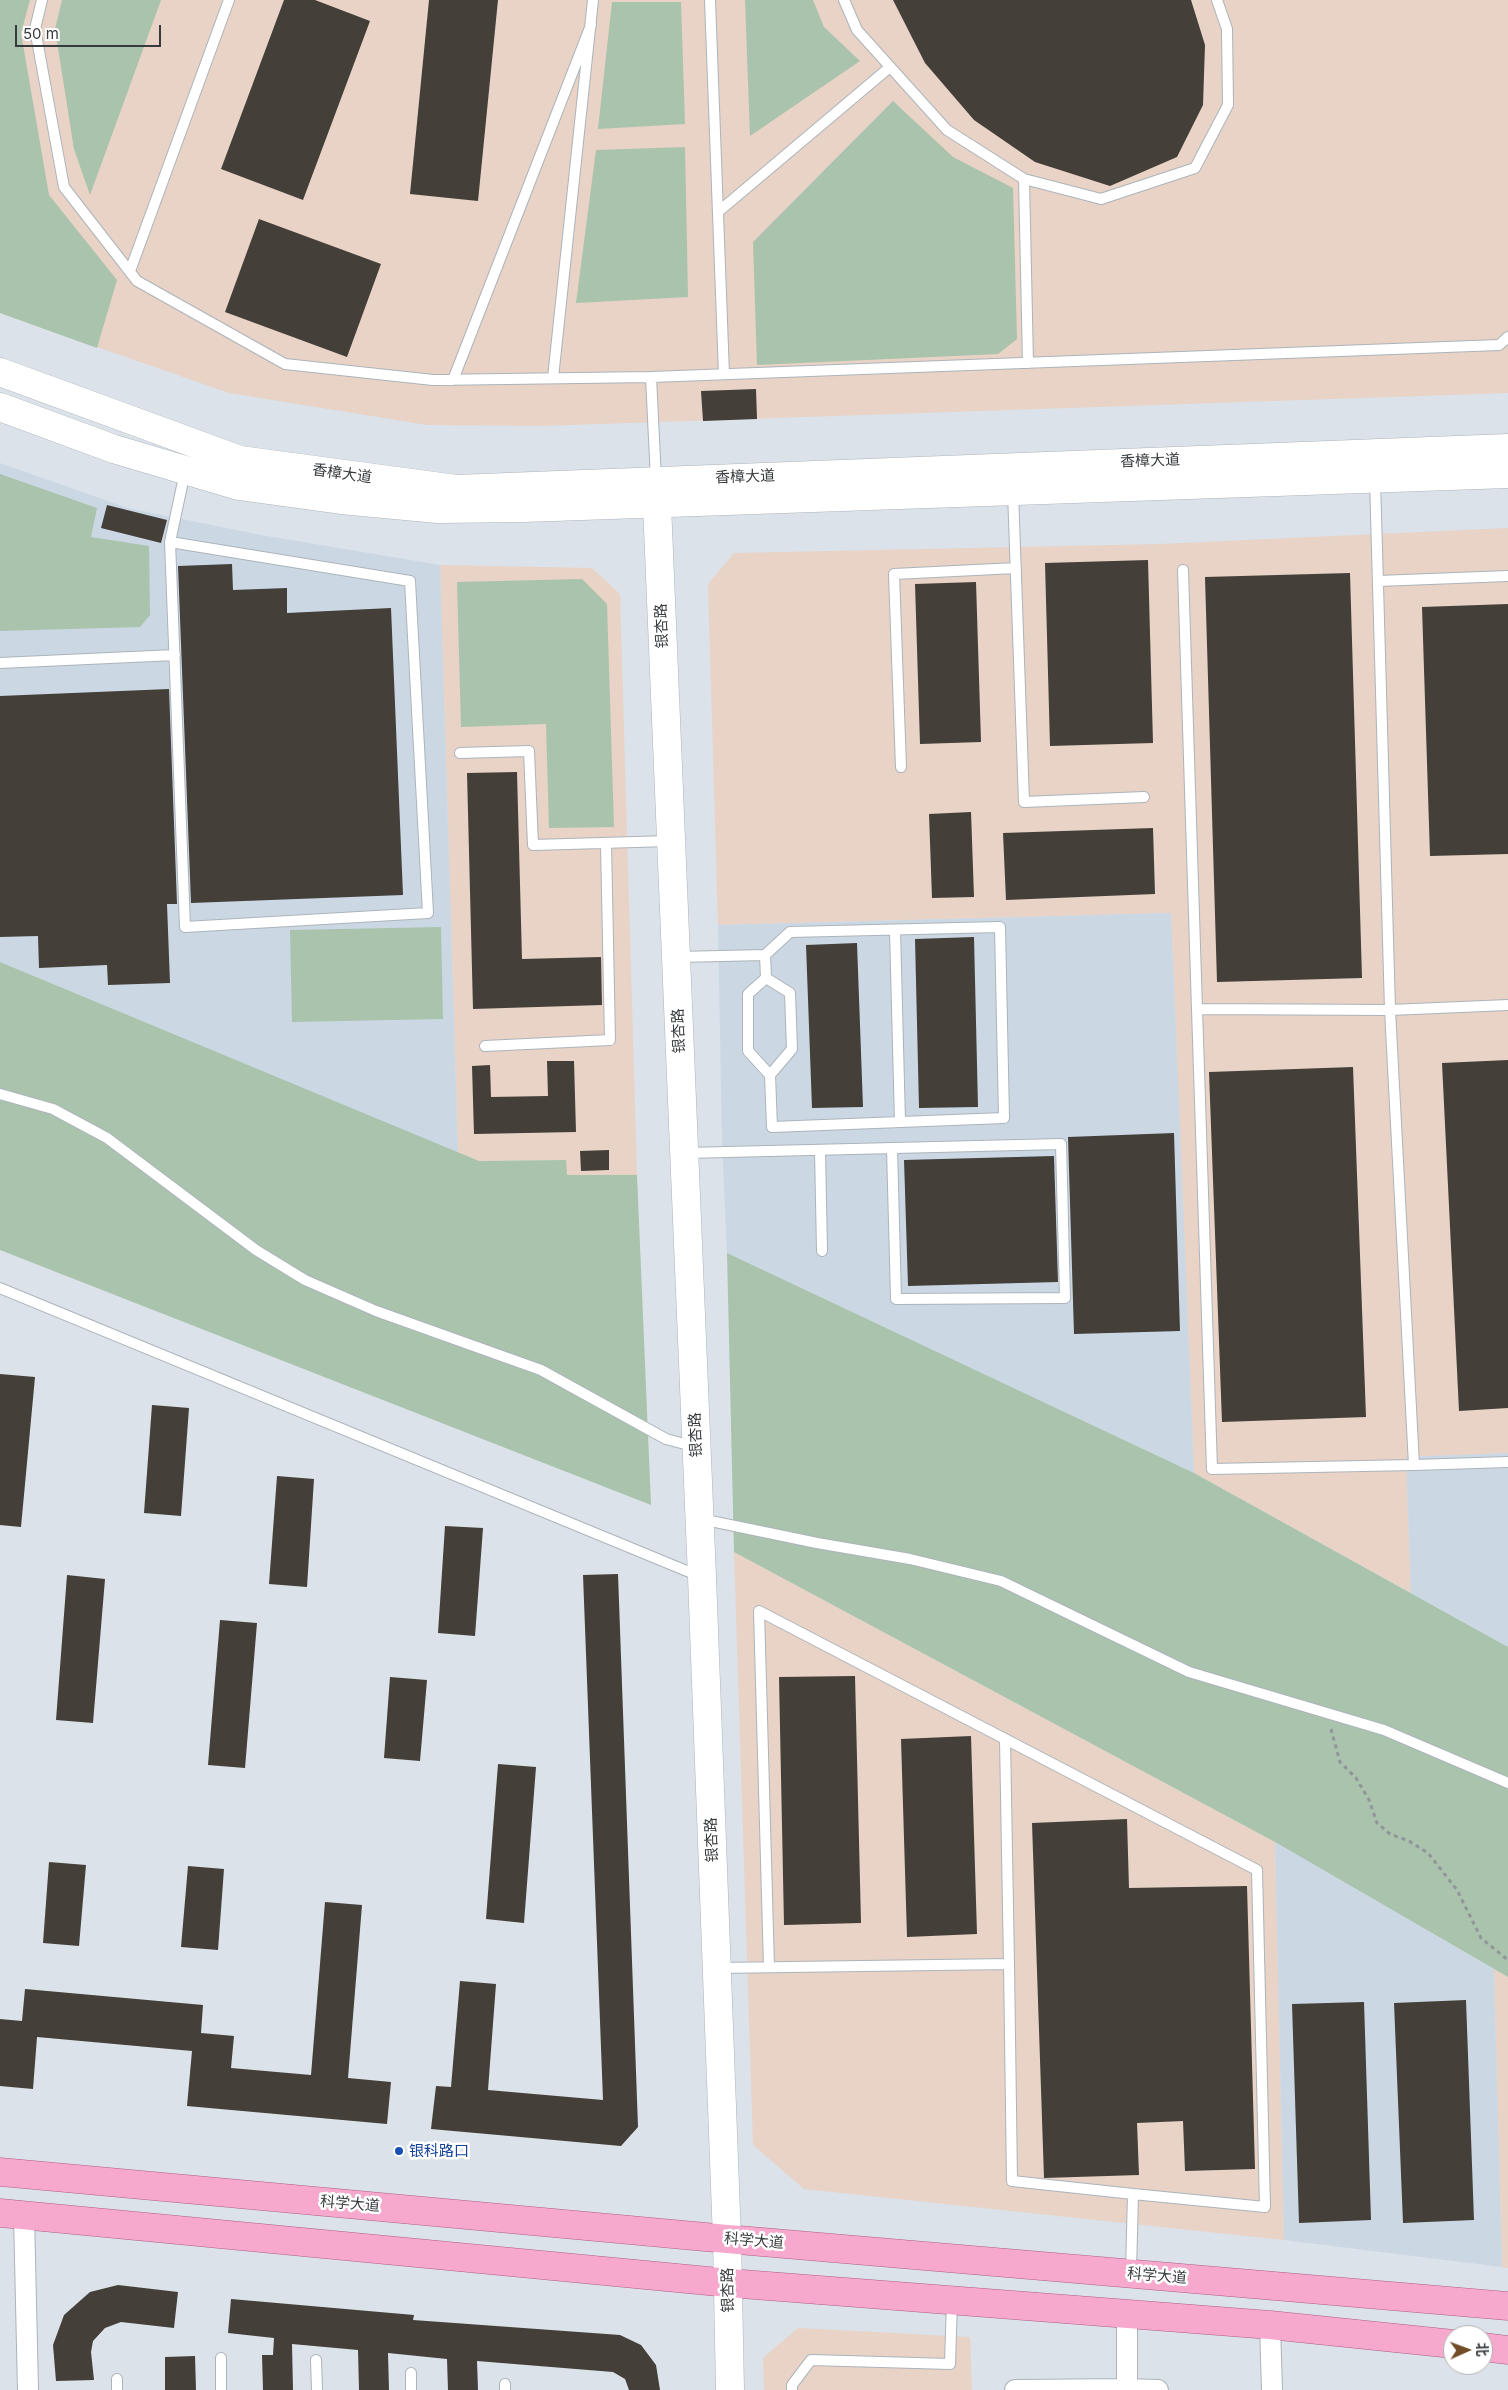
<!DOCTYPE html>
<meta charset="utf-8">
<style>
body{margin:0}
#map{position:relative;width:1508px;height:2390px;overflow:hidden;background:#dbe2e9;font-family:Inter,"Noto Sans SC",sans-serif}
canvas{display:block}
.north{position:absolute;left:1443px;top:2325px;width:50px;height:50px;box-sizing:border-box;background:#fff;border:1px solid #afb1b1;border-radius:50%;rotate:88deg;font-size:14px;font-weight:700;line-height:20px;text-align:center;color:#383b3d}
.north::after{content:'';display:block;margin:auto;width:18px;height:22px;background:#714d27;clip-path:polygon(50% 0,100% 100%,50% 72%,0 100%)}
.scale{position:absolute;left:15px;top:25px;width:146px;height:22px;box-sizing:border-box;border:2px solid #383b3d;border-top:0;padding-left:6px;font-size:15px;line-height:18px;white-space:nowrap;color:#383b3d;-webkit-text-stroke:4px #fff;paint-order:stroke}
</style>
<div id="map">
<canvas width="1508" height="2390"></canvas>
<div class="north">北</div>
<div class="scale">50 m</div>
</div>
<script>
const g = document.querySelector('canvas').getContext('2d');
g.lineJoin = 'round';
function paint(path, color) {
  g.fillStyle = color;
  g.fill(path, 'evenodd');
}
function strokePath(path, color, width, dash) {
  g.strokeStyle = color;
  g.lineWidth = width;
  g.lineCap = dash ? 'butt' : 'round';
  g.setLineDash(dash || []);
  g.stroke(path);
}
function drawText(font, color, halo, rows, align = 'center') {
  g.font = font + ' Inter,"Noto Sans SC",sans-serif';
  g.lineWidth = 5;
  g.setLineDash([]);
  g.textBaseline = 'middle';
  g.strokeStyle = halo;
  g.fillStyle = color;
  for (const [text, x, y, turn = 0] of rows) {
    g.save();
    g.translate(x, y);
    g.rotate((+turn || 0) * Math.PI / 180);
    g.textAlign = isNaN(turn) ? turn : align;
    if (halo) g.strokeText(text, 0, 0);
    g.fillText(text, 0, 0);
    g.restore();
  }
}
paint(new Path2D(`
 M0,0H1508V393L541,426L427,425L229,393L0,313Z
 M1508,528V1453L1406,1457L1411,1593L1194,1473L1171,913L718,925L708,584L734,553L1160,544Z
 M440,565L592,568L620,594L637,1175H566L565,1160L479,1161L458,1153Z
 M734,1552L1275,1842L1284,2240L804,2189L753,2145Z
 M1494,1969L1508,1977V2268L1502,2267Z
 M798,2328L970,2337L972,2390H764L763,2358Z`), '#e8d3c6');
paint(new Path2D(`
 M0,463L128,508L261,535L440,565L458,1153L0,962Z
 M1171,913L1180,1127L1194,1473L727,1253L722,1143L718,925Z
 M1508,1453V1647L1411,1593L1406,1457Z
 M1275,1842L1494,1969L1502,2267L1284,2240Z`), '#cbd8e4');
paint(new Path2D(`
 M0,0H30L21,33L49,195L117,280L97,348L0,313Z
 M62,0H161L90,195L74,149L55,29Z
 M745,0H813L824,27L860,61L750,136Z
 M612,2H681L685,124L598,129Z
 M893,101L953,157L1013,188L1017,339L998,354L757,365L753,242Z
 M685,147L688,297L576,303L596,150Z
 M0,474L97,508L91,537L149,546L150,615L140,627L0,631Z
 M582,579L607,604L614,827L549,828L546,724L461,727L457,582Z
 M441,927L443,1019L292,1022L290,930Z
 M0,962L479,1161L566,1160L567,1175H637L651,1505L0,1250Z
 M727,1253L1194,1473L1508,1647V1977L1275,1842L734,1552Z`), '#a9c3ad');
paint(new Path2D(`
 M284,0H315L370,21L303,200L221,169Z
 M429,0H498L478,201L410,194Z
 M893,0H1191L1205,45L1203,105L1177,157L1110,186L1035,162L974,120L925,63Z
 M259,219L381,264L347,357L225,312Z
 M756,389L757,419L703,421L701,391Z
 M107,505L167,520L161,543L101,528Z
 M1148,560L1153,743L1050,746L1045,563Z
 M232,564L233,590L287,588V613L391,608L403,895L191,903L178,566Z
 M1350,573L1362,978L1217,982L1205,577Z
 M976,582L981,742L920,744L915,584Z
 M1508,604V854L1430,856L1422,607Z
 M169,689L177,904H167L170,983L108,985L107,965L39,968L38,936L0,937V696Z
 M517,772L522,959L601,957L602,1005L473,1009L467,773Z
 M971,812L974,897L932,898L929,814Z
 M1153,828L1155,894L1006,900L1003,833Z
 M974,937L978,1107L919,1108L915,939Z
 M857,943L863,1107L812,1108L806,945Z
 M1508,1060V1408L1459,1411L1442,1063Z
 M547,1061H574L576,1132L474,1134L472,1066L490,1065L491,1097L548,1096Z
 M1353,1067L1366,1417L1222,1422L1209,1072Z
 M1174,1133L1180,1331L1074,1334L1068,1137Z
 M609,1150V1170L581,1171L580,1151Z
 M1054,1156L1058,1282L908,1286L904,1160Z
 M0,1374L35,1377L21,1527L0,1525Z
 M152,1405L189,1408L181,1516L144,1513Z
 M277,1476L314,1479L307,1587L269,1584Z
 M445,1526L483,1528L475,1636L438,1633Z
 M618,1574L638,2127L621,2146L431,2129L436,2086L451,2087L460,1981L496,1984L488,2090L603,2100L583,1575Z
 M67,1575L105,1579L93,1723L56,1720Z
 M220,1620L257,1623L245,1768L208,1765Z
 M855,1676L861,1923L784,1925L779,1677Z
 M390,1677L427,1680L420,1761L384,1758Z
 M971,1736L977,1934L907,1937L901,1739Z
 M498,1764L536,1767L524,1923L486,1919Z
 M1127,1819L1129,1888L1247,1886L1255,2169L1185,2171L1183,2121L1137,2123L1139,2175L1044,2178L1032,1823Z
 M49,1862L86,1865L79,1946L43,1943Z
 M188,1866L224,1869L218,1950L181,1947Z
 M325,1902L362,1905L348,2078L391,2082L387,2124L187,2106L192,2051L37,2037L33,2089L0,2086V2019L22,2021L25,1989L203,2005L201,2033L234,2036L231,2068L311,2075Z
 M1466,2000L1474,2220L1403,2223L1394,2003Z
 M1364,2002L1371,2220L1299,2223L1292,2004Z
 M118,2285L178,2292L174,2328L121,2322L105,2328L93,2341L91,2352L94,2380L56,2381L53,2345L64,2315L90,2292Z
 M231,2299L414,2315L413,2320L620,2335L641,2345L656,2365L660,2390H629L625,2379L613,2372L477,2361L478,2390H448L447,2359L388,2353L389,2390H359L358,2350L292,2344L293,2390H263L262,2355H273L274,2338L228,2333Z
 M195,2356L196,2390H165V2357Z`), '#443f39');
const lane = new Path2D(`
 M42,0L35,29L64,187L137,281L285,364L433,380L651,377
 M710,0L724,374
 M844,0L857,30L947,130L1024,179L1101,199L1195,168L1228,105L1227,29L1217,0
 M1024,179L1028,363
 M718,212L890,67
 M130,271L229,0
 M553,378L593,0
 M453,380L591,25
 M1375,479L1390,1010L1508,1005
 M656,480L651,377L1499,345L1508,337
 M1013,492L1024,802L1144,797
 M170,542L410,581L428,913L185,927L170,542L185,472
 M1183,570L1197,1009
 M1378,581L1508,576
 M0,663L175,655
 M460,753L529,751L533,845L670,841
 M901,767L894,574L1016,568
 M895,930L900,1122
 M677,957L765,955L790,932L1000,927L1004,1118L772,1127L770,1075L748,1051V994L766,978L765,955
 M766,978L790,993L792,1049L770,1075
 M485,1046L610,1040L606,843
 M0,1094L53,1109L107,1138L256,1250L305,1280L376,1311L541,1370L666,1439L696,1447
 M820,1150L822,1251
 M685,1153L1061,1144L1065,1298L896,1299L892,1148
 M0,1288L699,1576
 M1414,1465L1212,1469L1197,1009L1390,1010L1414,1465L1508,1462
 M701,1519L817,1543L910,1559L1001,1581L1189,1672L1384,1730L1508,1783
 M1005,1739L1009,1964
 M769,1967L759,1611L1257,1870L1265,2207L1133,2194
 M717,1968L1009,1964L1012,2181L1133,2194L1131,2272
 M221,2358V2390
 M316,2360L317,2390
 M411,2373V2390
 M117,2379V2390
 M505,2384V2390
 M792,2390V2385L811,2360L950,2364L952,2301`);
const street = new Path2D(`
 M24,2215L28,2390
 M1127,2314V2389L1158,2390
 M1270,2325L1272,2390
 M1015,2390L1127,2389`);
const secondary = new Path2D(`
 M0,372L240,460L456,489L1508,448
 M0,407L114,449L239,486L341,500L438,509L524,508L1508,474
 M656,481L702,1577L727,2239L730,2390`);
const primary = new Path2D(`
 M0,2172L727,2239L1508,2306
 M0,2213L729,2283L1270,2325L1453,2344
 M1483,2347L1508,2350`);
strokePath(lane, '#acb4ba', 12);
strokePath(street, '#acb4ba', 22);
strokePath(secondary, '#acb4ba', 29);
strokePath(primary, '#b05d84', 29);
strokePath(new Path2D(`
 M1331,1729L1340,1762L1356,1778L1369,1800L1377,1823L1390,1834L1409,1841L1428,1853L1457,1890L1481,1938L1508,1960`), '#91969a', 3, [4, 4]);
strokePath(lane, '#fff', 10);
strokePath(street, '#fff', 20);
strokePath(secondary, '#fff', 28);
strokePath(primary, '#f6a9cd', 28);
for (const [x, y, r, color] of [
 [399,2151,5,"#1a4fb4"]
]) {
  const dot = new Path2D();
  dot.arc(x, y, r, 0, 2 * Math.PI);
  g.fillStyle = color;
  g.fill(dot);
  strokePath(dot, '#fff', 2);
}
drawText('15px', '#383b3d', '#fff', [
 ["香樟大道",1150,461,-2],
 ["香樟大道",342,474,8],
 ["香樟大道",745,477,-2],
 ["银杏路",662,626,-92],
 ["银杏路",679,1031,-92],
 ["银杏路",696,1435,-92],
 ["银杏路",712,1840,-92],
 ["科学大道",350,2204,5],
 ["科学大道",754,2241,5],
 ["科学大道",1157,2276,5],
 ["银杏路",728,2290,-91]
]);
drawText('15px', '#164399', '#fff', [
 ["银科路口",409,2151]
], 'left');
</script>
